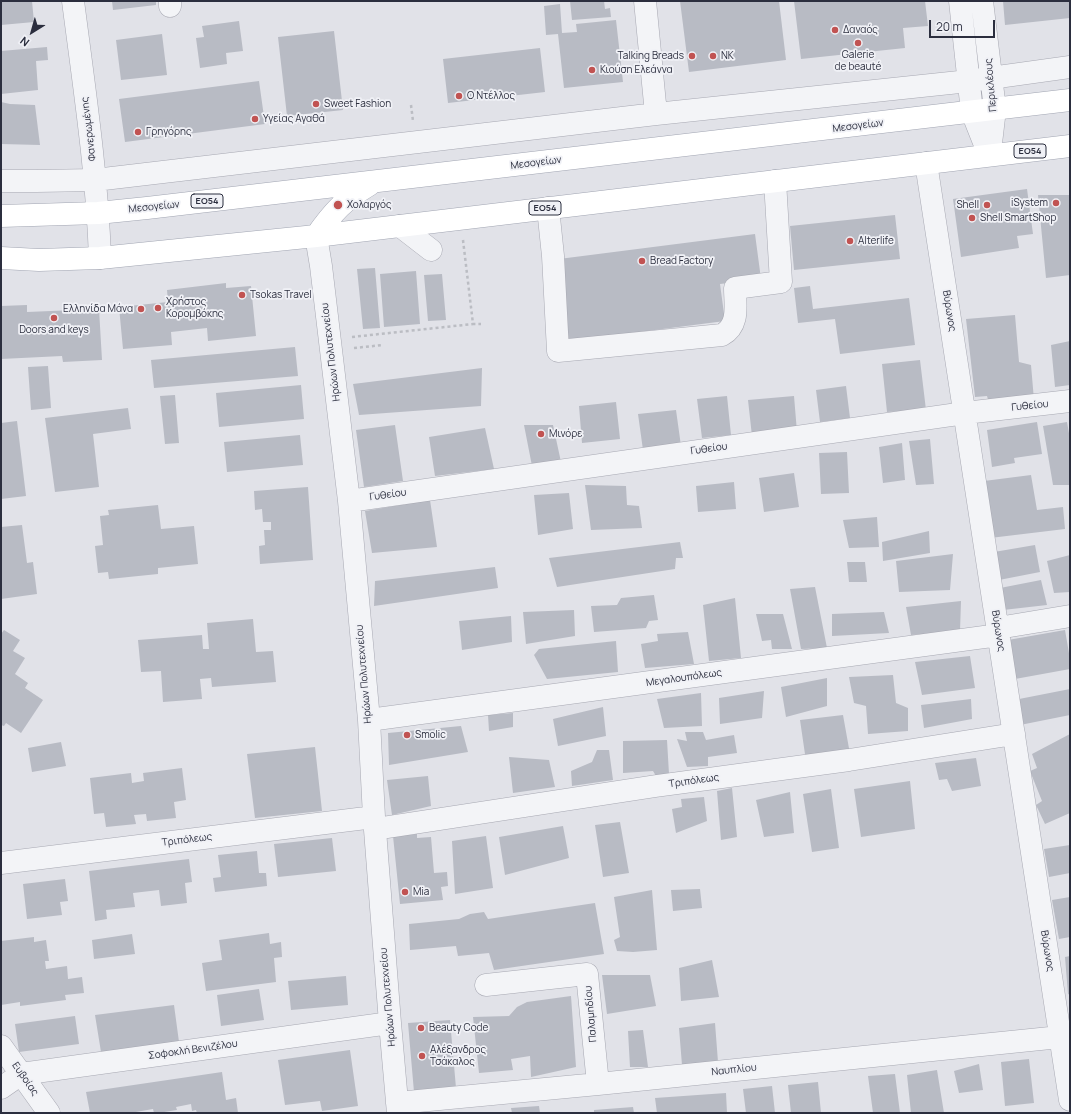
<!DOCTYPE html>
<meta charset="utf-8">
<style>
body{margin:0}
#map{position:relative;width:1071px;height:1114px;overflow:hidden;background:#e1e2e8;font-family:Manrope,sans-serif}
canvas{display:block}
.frame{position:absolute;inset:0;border:2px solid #2b2e3e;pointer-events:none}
.north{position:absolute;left:12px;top:12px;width:40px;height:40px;-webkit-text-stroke:3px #f0f1f6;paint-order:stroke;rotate:217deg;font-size:11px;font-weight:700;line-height:16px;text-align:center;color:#2b2e3e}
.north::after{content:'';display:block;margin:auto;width:14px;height:18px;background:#2b2e3e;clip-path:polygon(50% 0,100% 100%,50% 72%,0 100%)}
.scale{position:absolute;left:929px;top:20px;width:66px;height:18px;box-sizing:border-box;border:2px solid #2b2e3e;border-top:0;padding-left:5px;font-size:12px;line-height:14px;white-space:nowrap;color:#2b2e3e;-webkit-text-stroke:3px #f0f1f6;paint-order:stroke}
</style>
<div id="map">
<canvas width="1071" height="1114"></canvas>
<div class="frame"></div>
<div class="north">N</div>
<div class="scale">20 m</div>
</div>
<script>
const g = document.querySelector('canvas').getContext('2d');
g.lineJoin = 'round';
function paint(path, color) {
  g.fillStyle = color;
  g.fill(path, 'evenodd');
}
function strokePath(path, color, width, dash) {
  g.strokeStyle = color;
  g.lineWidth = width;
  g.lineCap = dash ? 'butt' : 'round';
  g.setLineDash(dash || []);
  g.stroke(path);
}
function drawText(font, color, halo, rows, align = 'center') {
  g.font = font + ' Manrope,sans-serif';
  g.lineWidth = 3.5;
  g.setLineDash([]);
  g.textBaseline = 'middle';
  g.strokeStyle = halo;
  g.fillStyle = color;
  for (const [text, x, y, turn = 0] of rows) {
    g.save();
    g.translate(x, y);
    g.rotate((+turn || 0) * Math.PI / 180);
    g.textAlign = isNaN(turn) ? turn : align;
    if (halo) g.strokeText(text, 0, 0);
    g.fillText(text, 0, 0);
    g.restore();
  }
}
paint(new Path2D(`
 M1,1H32L34,22L1,25Z
 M112,1H156V5L113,10Z
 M570,1H604L605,9L610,8L611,17L572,20Z
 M680,1H779L786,60L689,72Z
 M794,1H925L928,26L903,28L905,48L801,59Z
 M1003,1H1070V18L1005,25Z
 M560,4L562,33L577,32L576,24L616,20L623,82L564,88L558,34L546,35L544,6Z
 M239,21L243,51L226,53L227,64L200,68L196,38L204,37L202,26Z
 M334,31L343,110L287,116L278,37Z
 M162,34L167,75L121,80L116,40Z
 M47,47L48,60L36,61L38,90L1,94V51Z
 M540,48L545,92L448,103L443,59Z
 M259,81L265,124L125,142L119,99Z
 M1,102L10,104L35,105L40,145L1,144Z
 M1027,189L1033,234L1017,236L1019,248L961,257L953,199Z
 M1038,195H1070V275L1046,278Z
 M895,215L900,259L794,270L790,226Z
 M755,234L761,279L720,284L725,321L569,341L559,259Z
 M375,268L380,328L363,329L357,269Z
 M416,271L420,324L384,327L380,274Z
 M442,274L446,320L428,321L424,275Z
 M226,283V288L251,286L256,336L208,341L207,328L171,332L172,345L123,349L119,307L168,302L167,290Z
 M810,286L813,309L909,298L915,345L840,354L835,319L798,323L794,288Z
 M27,305V312L99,309L102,360L63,362L62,356L1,359V306Z
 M1015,315L1019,362L1031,365L1034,400L989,403L987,396L975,397L966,319Z
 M1070,341V385L1055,387L1051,345Z
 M295,347L298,376L154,388L151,360Z
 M920,360L926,410L887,412L882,364Z
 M48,366L51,408L31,410L28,367Z
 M482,368L481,406L359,415L353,384Z
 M301,385L304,419L219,427L216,393Z
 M846,386L850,418L820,422L816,390Z
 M175,395L179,443L165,444L160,396Z
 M727,396L731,435L702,438L697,399Z
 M794,396L797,432L752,436L748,400Z
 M616,402L620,439L582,443L579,406Z
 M128,408L131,429L93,434L99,487L55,492L45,418Z
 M676,410L681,446L643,450L638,414Z
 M17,421L26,496L1,499V423Z
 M1037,422L1042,454L1014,458L1015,463L992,467L987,430Z
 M1067,422L1070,439V485H1053L1043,426Z
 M395,425L403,481L364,487L356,430Z
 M524,425H553L561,462L532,466Z
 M485,428L494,469L435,476L429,437Z
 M300,435L303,465L227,472L224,442Z
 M930,439L934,484L916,485L909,441Z
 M902,443L905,480L883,483L879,447Z
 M847,452L849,493L821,494L819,453Z
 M794,473L799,507L764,512L759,478Z
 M1031,475L1037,510L1063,507L1065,529L990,538L984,481Z
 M734,482L736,509L698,512L696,486Z
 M585,485L626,486L627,505L639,506L642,528L591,530Z
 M308,487L313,560L260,564L259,546L265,545L264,530H271V522H263L262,509L255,510L254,491Z
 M569,493L573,529L538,535L534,495Z
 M430,500L437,547L372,553L365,511Z
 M158,505L161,529L194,526L198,564L158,568V574L109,579L108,572L98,573L95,546L103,545L100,516L109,515L108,510Z
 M877,517L879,547L849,548L843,520Z
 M22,525L27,563L33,562L37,594L1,599V527Z
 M929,531L930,553L883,561L882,542Z
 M680,542L683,558H676L675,569L557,587L549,558Z
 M1035,545L1040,572L999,580L994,552Z
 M953,554L950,590L899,592L896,561Z
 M1070,555V592L1054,593L1047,561Z
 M847,562H865L867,582H849Z
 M495,567L498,588L374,606L375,581Z
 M1041,580L1047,605L1003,610L1000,588Z
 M815,587L827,648L801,649L790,589Z
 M654,595L658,620L649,621L646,628L594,632L591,606L617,605L621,598Z
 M735,598L741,658L709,661L703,605Z
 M961,601L960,631L911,635L906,607Z
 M574,610L575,636L526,644L523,612Z
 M884,612L889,633L832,636V614Z
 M756,614H783L792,649H772L771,640L762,641Z
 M511,616L512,642L462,650L459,621Z
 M253,619L256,652L273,651L276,682L212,687L211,678L200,679L202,699L163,702L161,671L141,672L138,640L202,635L203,649H209L207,623Z
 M4,630L20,640L13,651L25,658L15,674L28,683L25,688L43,700L21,733L6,723L4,726L1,725V634Z
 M1065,630L1070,659V669L1015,679L1008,640Z
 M688,632L694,664L645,668L641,644L658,641L657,634Z
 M616,641L618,672L547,679L534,655L539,649Z
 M970,656L975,688L922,695L915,662Z
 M893,675L896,703L908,708V731L868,734L866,706L854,703L849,677Z
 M827,678V706L786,717L781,687Z
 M1070,689V715L1020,725L1014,700Z
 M764,691L762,718L720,724L719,698Z
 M701,693L702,726L664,728L657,699Z
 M971,699L972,719L924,728L921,705Z
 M603,707L606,736L558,746L553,719Z
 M513,713V727L489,731L488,715Z
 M843,715L850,754L806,761L800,720Z
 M461,726L468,752L389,765L388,733Z
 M685,732H703L706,740L734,735L737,753L708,757V766L687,767L677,739L687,741Z
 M1070,734V813L1045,824L1036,805L1042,801L1030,771L1037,768L1032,754Z
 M667,740L669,774L656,776L653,771L623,773V741Z
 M61,742L66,766L32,772L28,748Z
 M315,747L322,811L255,818L247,754Z
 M597,750H609L613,780L572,786L571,771L592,762Z
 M509,757L549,760L555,787L513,793Z
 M976,758L981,786L952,791L947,779L939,780L935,763Z
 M182,768L186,800L174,802L176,818L147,821L146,814L134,815L136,824L106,827L104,813L94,814L90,778L131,773L132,783L144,781L143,773Z
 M428,776L431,806L392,815L387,780Z
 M910,781L915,829L861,837L854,789Z
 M732,788L737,837L721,840L717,791Z
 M831,789L839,848L812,852L803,794Z
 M790,792L794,833L764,837L756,800Z
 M704,797L707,821L676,833L672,809L682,807L681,799Z
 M620,822L629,873L603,877L595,825Z
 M563,826L569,858L505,875L499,837Z
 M417,834V838L431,837L434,873L447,872L448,886L441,887L443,900L400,904L393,836Z
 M486,836L493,888L455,894L452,841Z
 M332,838L336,871L278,877L274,844Z
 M1070,845V873L1049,877L1044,849Z
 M257,851L259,873H266L267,886L215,892L213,878L221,877L218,855Z
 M189,859L192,882L185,883L187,903L161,906L159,890L133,893L135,907L106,910L107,919L95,921L89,871Z
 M65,879L68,901L60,902L62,915L27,919L23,884Z
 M700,889L702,908L673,911L671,890Z
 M652,890L657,950L633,952L617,951L614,940L620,937L614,897Z
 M1070,897V937L1059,939L1052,900Z
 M595,903L604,954L494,970L489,953L458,956L456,946L410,950L409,924L459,919L470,914L484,912L488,919Z
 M269,933L270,944L281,942L282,957L274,958L276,982L206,991L202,963L222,960L219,940Z
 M132,934L135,954L94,959L92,940Z
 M34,937V942L46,940L49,961H45L46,969L67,966L68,979L82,977L84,993L65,995L66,1000L20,1006V1002L1,1005V941Z
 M1070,956V995L1068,994L1065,957Z
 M712,960L719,997L681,1001L679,968Z
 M602,975H650L656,1006L607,1014Z
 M346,976L348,1005L291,1010L288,981Z
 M259,989L264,1020L221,1026L217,995Z
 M571,996L576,1067L531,1077L530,1056L511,1059L513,1070L479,1073L473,1017L509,1016L517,1007L527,1002Z
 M174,1005L179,1042L101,1052L95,1015Z
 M75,1016L79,1044L19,1052L15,1024Z
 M450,1020L456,1088L414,1092L408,1023Z
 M715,1023L718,1062L682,1065L679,1028Z
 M643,1030L648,1067H630L628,1031Z
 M350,1050L358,1106L322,1111L320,1101L285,1105L278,1060Z
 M1029,1059L1034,1103L1005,1106L1001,1062Z
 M979,1064L983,1090L959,1093L954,1071Z
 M937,1070L944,1113H911L907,1075Z
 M222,1072L226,1100L236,1098L238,1113H197L196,1110L192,1111L191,1104L176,1107L177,1110L158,1113H154L153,1109L130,1113H90L86,1092Z
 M895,1074L900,1113H873L868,1076Z
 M818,1082L821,1113H791L788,1085Z
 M772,1086L775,1113H746L743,1089Z
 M726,1093L727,1113H657L655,1098Z
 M539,1106L540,1113H512L511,1108Z
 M633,1107L634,1113H594V1110Z`), '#b8bbc4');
const minor = new Path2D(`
 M73,1C84,86 97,172 100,258
 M170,1V6
 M645,1L656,114
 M960,1L972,112L989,155
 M982,1L995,109L990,152
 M926,163L1070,1100
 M1,181H36L95,180L656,114L969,81L1070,67
 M548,208L553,256L558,351L722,335C740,325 735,305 735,288L781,282L775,181
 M400,226L431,250
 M316,236L321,266L349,501L369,720L374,817L390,1023L398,1113
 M349,501L965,413L1070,401
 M998,628L1070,616
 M369,720L999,635
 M375,829L656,786L849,760L1014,734
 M1,863L374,817
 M486,985L587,974L598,1084
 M1,1046L49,1113
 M1,1088L21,1074L390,1023
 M397,1103L598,1084L1060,1037L1070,1032`);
const major = new Path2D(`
 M1,216L98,213L147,208L1070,100
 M316,236C333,212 344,200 369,185
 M1,258L39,260L100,258L316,236L1070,146`);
strokePath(minor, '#a7a8b2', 23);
strokePath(major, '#a1a5b2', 23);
strokePath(new Path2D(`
 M411,105L413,121
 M463,240L473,324H481
 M352,337L473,324
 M354,348L383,345`), '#bbbdc3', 2.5, [3, 3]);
strokePath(minor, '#f3f4f7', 22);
strokePath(major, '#fff', 22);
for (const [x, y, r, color] of [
 [835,30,4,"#c15352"],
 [858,43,4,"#c15352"],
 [692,56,4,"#c15352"],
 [713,56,4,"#c15352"],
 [592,70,4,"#c15352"],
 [459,96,4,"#c15352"],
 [316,104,4,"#c15352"],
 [255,119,4,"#c15352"],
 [138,132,4,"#c15352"],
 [1056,203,4,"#c15352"],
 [338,205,5,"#c15352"],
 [987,205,4,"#c15352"],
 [972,218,4,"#c15352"],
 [850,241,4,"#c15352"],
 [642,261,4,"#c15352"],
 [242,295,4,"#c15352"],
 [158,308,4,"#c15352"],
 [141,309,4,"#c15352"],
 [54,318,4,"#c15352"],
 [541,434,4,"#c15352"],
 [407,735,4,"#c15352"],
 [405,892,4,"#c15352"],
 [421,1028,4,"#c15352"],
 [422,1056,4,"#c15352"]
]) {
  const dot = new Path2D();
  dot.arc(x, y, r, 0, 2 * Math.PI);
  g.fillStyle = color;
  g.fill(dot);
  strokePath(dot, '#f0f1f6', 1.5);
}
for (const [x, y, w] of [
 [1030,151,32],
 [207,201,32],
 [545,208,32]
]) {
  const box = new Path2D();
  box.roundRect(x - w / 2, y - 7, w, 14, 3);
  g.fillStyle = '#f0f1f6';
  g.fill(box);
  strokePath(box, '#2b2e3e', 1);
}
drawText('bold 9px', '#2b2e3e', null, [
 ["ΕΟ54",1030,151],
 ["ΕΟ54",207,201],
 ["ΕΟ54",545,208]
]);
drawText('10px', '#2b2e3e', '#f0f1f6', [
 ["Δαναός",843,30],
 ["Galerie",858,55,"center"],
 ["de beauté",858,67,"center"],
 ["Talking Breads",684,56,"right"],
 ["NK",721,56],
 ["Κιούση Ελεάννα",600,70],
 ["Ο Ντέλλος",467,96],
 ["Sweet Fashion",324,104],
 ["Υγείας Αγαθά",263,119],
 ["Γρηγόρης",146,132],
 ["iSystem",1048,203,"right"],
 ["Χολαργός",347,205],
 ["Shell",979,205,"right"],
 ["Shell SmartShop",980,218],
 ["Alterlife",858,241],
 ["Bread Factory",650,261],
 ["Tsokas Travel",250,295],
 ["Χρήστος",166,302],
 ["Κορομβόκης",166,314],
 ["Ελληνίδα Μάνα",133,309,"right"],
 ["Doors and keys",54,330,"center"],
 ["Μινόρε",549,434],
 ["Smolic",415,735],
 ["Mia",413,892],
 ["Beauty Code",429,1028],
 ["Αλέξανδρος",430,1050],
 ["Τσάκαλος",430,1062]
], 'left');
drawText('10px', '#2b2e3e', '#f0f1f6', [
 ["Περικλέους",991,85,-95],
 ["Μεσογείων",858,126,-7],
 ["Φανερωμένης",89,129,-97],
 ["Μεσογείων",536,163,-7],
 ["Μεσογείων",154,207,-6],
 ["Βύρωνος",949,311,81],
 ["Ηρώων Πολυτεχνείου",331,352,-97],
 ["Γυθείου",1030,406,-6],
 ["Γυθείου",709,449,-8],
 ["Γυθείου",388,495,-8],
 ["Βύρωνος",998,631,81],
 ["Ηρώων Πολυτεχνείου",364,674,-95],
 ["Μεγαλουπόλεως",684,678,-8],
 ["Τριπόλεως",694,781,-8],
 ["Τριπόλεως",187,840,-7],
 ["Βύρωνος",1047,951,81],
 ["Ηρώων Πολυτεχνείου",388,997,-95],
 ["Παλαμηδίου",591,1014,-95],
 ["Σοφοκλή Βενιζέλου",193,1050,-8],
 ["Ναυπλίου",734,1070,-6],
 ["Ευβοίας",25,1079,55]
]);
</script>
